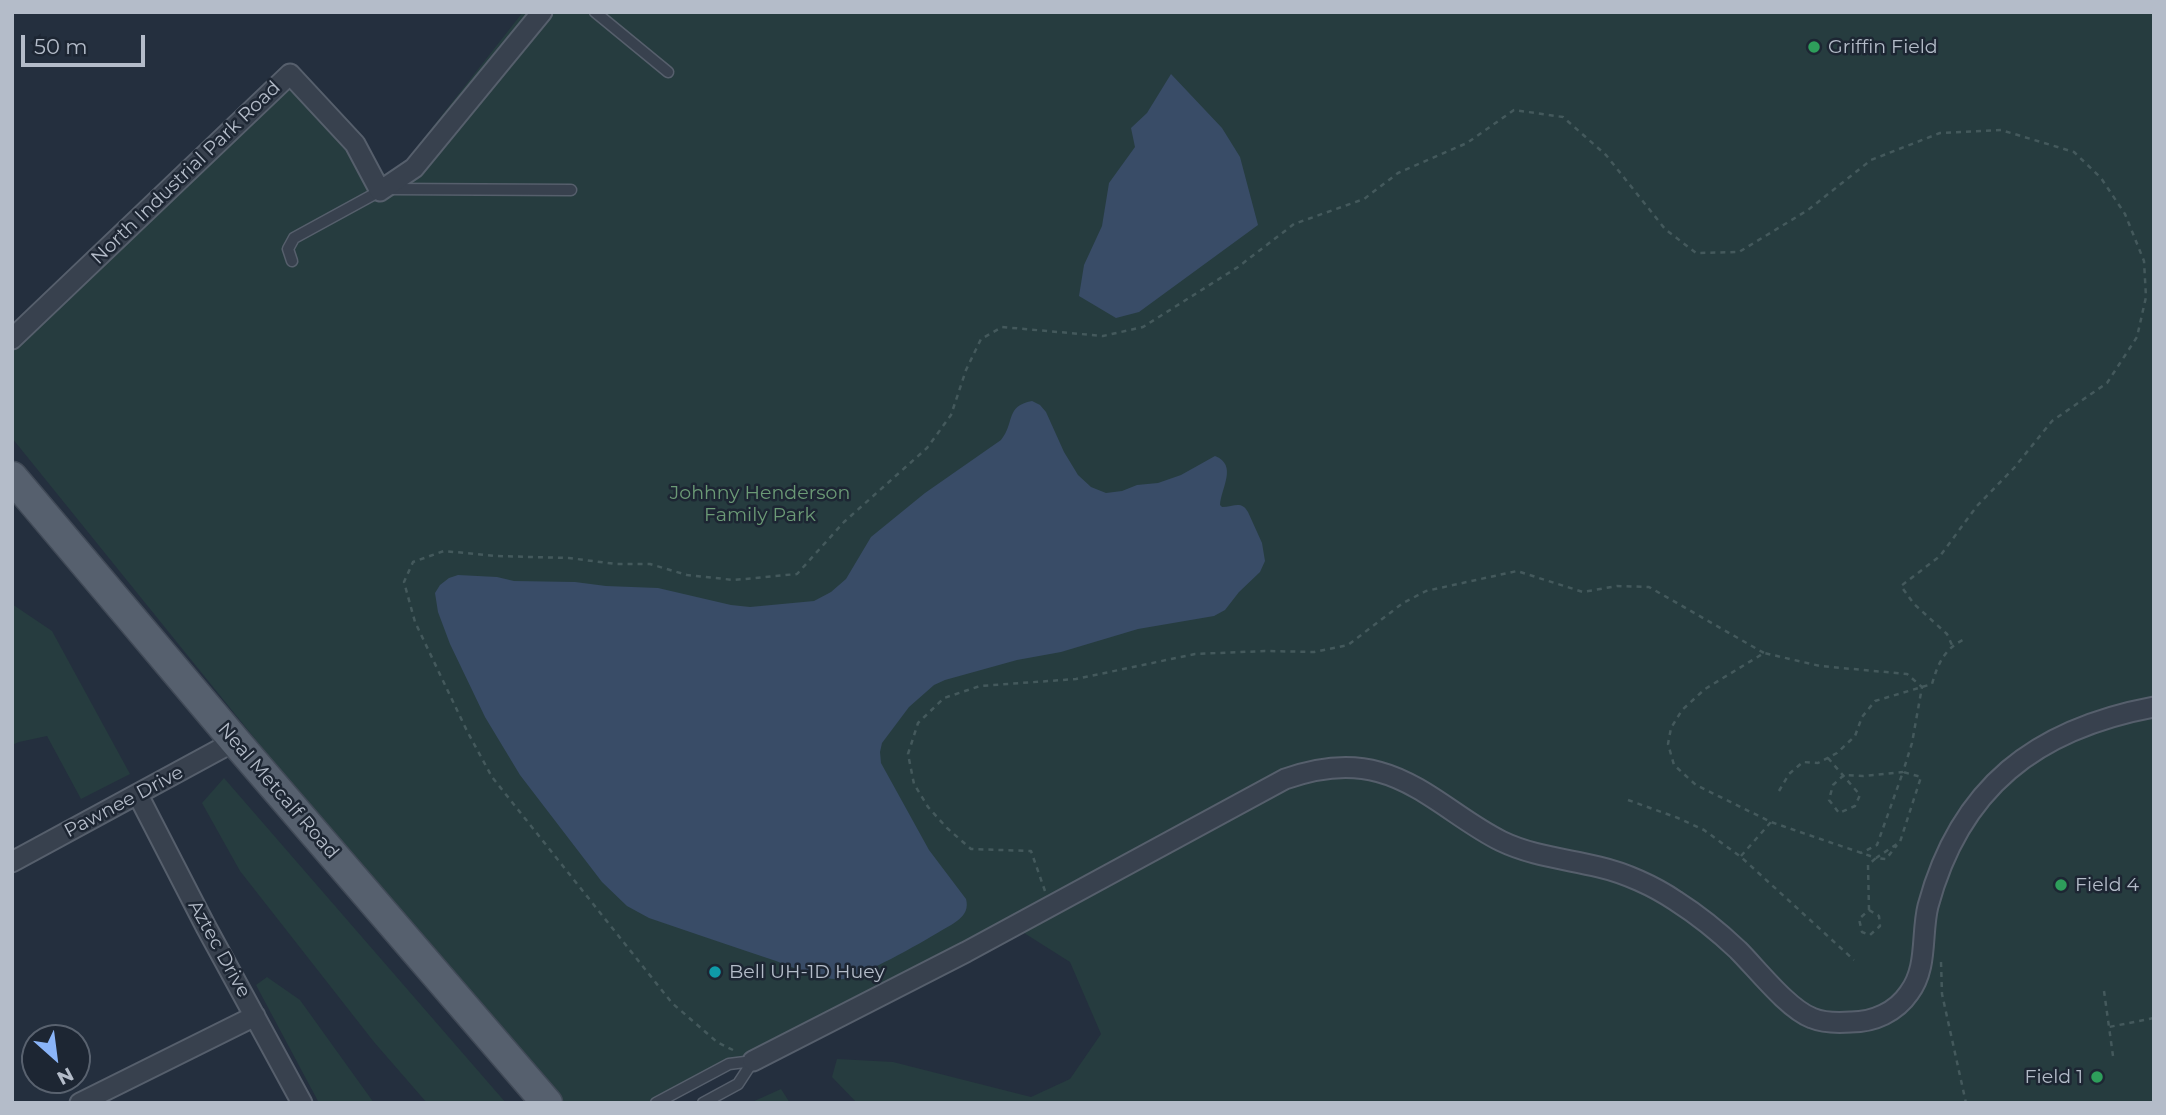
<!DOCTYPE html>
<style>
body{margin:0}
#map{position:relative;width:2166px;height:1115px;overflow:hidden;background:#242f3e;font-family:Montserrat,sans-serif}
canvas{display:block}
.frame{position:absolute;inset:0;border:14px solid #b4bcc9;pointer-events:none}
.north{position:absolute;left:21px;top:1024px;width:70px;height:70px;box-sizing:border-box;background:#1d2633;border:2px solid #59626f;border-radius:50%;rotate:152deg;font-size:19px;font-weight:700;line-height:28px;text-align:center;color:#b4bcc9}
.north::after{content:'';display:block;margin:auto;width:24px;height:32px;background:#8ab4f8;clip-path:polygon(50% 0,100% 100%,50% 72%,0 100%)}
.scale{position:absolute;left:21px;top:35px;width:124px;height:32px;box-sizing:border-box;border:4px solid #b4bcc9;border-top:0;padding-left:9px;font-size:21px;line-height:24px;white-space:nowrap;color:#b4bcc9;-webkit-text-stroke:5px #1d2633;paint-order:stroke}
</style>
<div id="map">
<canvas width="2166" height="1115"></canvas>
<div class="frame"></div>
<div class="north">N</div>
<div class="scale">50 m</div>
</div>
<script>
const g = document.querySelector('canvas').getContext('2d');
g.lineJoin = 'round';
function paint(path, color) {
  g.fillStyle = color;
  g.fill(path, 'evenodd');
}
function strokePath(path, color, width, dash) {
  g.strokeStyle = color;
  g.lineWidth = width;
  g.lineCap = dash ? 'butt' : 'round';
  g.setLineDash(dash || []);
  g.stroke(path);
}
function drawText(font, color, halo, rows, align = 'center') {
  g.font = font + ' Montserrat,sans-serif';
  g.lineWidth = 5;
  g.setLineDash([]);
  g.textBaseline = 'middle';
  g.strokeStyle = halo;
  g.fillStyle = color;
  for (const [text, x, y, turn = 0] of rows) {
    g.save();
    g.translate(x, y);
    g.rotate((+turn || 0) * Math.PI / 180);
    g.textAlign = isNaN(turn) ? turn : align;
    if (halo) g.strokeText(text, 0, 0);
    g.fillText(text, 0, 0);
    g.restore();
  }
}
paint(new Path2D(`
 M523,12H2154V1103H857L832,1077L837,1059L893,1062L1031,1097L1070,1079L1101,1034L1070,962L1013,926L753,1061L654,1103H549L12,438V351L288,89L386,175L402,166Z
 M12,604L52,631L130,774L81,799L47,736L19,742L12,745Z
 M224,778L506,1103H427L374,1042L240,871L202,803Z
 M267,977L300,1000L374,1103H319L256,985Z
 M781,1089L790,1103H750Z`), '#263c3f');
paint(new Path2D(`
 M1171,74L1222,128L1240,157L1258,225L1139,312L1116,318L1079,296L1084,265L1102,226L1109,183L1135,147L1131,128L1147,113Z
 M1032,401L1040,405L1046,412L1064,452L1078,475L1091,487L1106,493L1122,491L1137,485L1158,483L1181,475L1215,456C1238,465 1221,488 1220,505L1222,507C1234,507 1241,500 1248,512L1262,543L1265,561L1260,572L1239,592L1225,610L1214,616L1138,629L1061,652L1017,660L945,680L934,685L909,707L882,743L880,752L881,763L929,850L966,899C971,917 952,924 939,932C921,943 861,977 843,979C824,981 794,968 776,961C733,947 691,932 649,918L627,906L602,882L520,775L485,717L450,644L438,612L435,593L440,585L449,578L458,575L497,577L514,581L575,582L606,586L658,588L731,605L750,607L814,601L831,592L846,579L871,537L925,493L1001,440C1015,423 1005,406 1032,401Z`), '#394c67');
const service = new Path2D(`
 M595,12L668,72
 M390,189L571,190
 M292,261L288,249L294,238L380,191
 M656,1103L729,1064L753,1061
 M703,1103L738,1084L753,1061`);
const minor = new Path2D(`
 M12,339L290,74L355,144L380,191L414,168L542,12
 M138,795L206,927L302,1103
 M12,862L235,741
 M753,1061L966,952L1285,779C1316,768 1348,763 1379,772C1424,784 1460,821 1501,841C1532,856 1566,859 1599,867C1625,873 1654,886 1676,901C1698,915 1719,932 1738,950C1757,969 1788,1009 1812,1018C1824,1023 1838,1023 1851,1022C1874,1022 1896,1012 1909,993C1928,968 1921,934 1928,906C1960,787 2036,729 2154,707
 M80,1103L255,1016`);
const primary = new Path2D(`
 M12,477L235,741L547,1103`);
strokePath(service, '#565f6c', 13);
strokePath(minor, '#565f6c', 23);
strokePath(primary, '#414a57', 33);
strokePath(new Path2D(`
 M1828,758L1860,795L1855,806L1839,813L1829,800L1833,785L1844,775L1863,776L1903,772L1912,743L1922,687L1907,674L1820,666L1764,653L1705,689L1682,710L1671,728L1668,744L1674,765L1696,785L1771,822L1876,858L1900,842L1921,777L1903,772L1877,845L1861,853
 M1779,791L1789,774L1803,762L1818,763L1837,753L1855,736L1862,717L1875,701L1932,684C1938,663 1945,648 1965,639
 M1628,800L1678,818L1704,830L1741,857L1854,960
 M1741,856L1771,822
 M1045,891L1031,851L971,849L947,828L928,807L914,784L908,754L918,723L944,698L980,686L1076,679L1195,654L1265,651L1314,652L1348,645L1403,603L1426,591L1517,571L1583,592L1617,586L1649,587L1764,653
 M1869,910L1868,865L1876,858L1886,859L1897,845
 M1869,910L1879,916L1880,926L1870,935L1862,932L1859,919Z
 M1941,962L1942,994L1966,1103
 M2104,991L2109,1027
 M733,1050L717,1042L672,1003L492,777L467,731L415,622L404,582L413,562L444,551L496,556L569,558L616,564H650L687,575L734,580L797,574L844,522L927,448L951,415L966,370L981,339L1002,327L1103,336L1143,327L1238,267L1294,224L1364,199L1398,173L1467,143L1514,110L1563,117L1606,155L1665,229L1696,253L1739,252L1808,210L1871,160L1940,133L2001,130L2074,152L2101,178L2125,214L2144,261L2146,297L2137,337L2107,383L2052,421L2014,468L1977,506L1940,556L1901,586L1914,604L1947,634L1952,645
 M2113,1056L2109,1027L2154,1018`), '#44595c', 2.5, [5, 5]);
strokePath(service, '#38414e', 10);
strokePath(minor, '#38414e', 19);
strokePath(primary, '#56606e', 30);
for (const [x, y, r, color] of [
 [1814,47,7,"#2e9e5b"],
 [2061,885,7,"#2e9e5b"],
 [715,972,7,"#0f9aa8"],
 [2097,1077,7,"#2e9e5b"]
]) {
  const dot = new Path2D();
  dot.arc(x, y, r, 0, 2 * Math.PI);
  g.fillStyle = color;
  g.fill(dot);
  strokePath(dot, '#1d2633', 2.5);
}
drawText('19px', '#b4bcc9', '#1d2633', [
 ["Griffin Field",1828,47],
 ["Field 4",2075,885],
 ["Bell UH-1D Huey",729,972],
 ["Field 1",2083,1077,"right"]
], 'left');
drawText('19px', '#b4bcc9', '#1d2633', [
 ["North Industrial Park Road",186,173,-44],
 ["Neal Metcalf Road",278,791,49],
 ["Pawnee Drive",124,802,-28],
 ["Aztec Drive",219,949,61]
]);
drawText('19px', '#6b9a76', '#1d2633', [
 ["Johhny Henderson",760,493],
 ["Family Park",760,515]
]);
</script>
